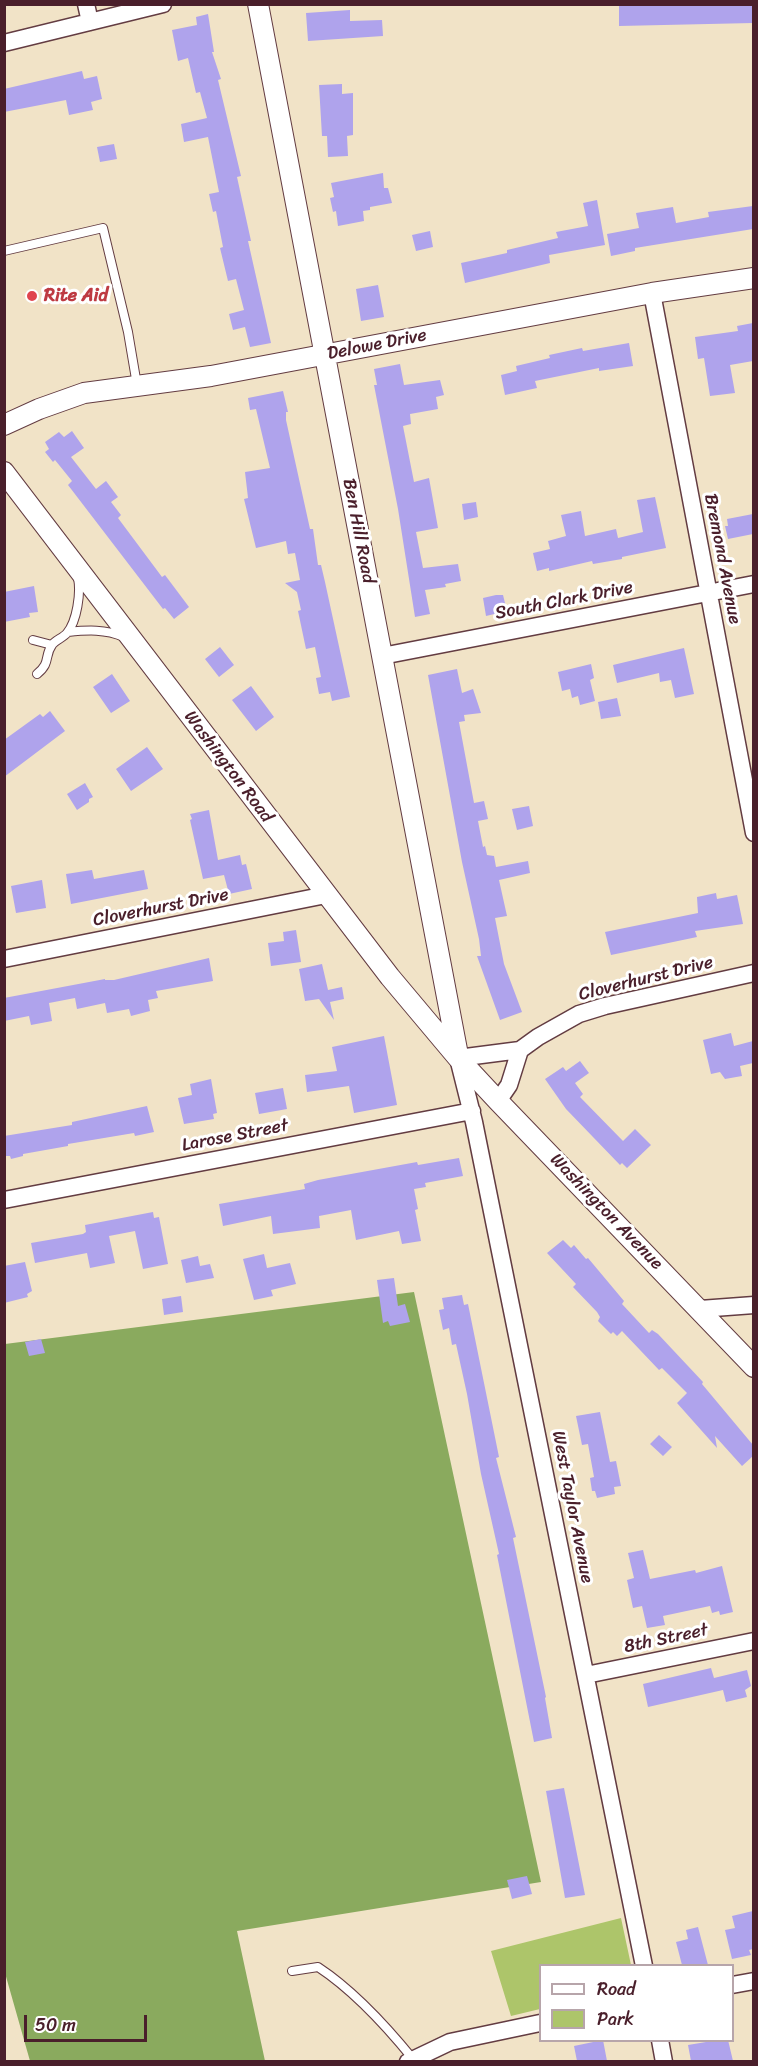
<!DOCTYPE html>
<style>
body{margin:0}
#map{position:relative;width:758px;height:2066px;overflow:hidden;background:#f1e3c7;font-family:Sriracha,sans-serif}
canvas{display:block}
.frame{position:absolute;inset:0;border:6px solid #4a1f2b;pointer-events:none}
.legend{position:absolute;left:539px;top:1964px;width:195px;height:78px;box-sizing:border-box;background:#fff;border:2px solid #b7a5aa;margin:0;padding:8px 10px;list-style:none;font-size:18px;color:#4a1f2b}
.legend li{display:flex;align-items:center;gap:12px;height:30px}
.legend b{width:30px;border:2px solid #b7a5aa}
.scale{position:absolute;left:24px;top:2015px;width:123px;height:27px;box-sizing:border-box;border:3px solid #4a1f2b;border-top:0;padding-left:8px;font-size:18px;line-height:21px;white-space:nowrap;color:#4a1f2b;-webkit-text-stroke:4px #fff;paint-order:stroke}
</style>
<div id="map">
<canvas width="758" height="2066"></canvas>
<div class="frame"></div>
<ul class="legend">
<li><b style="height:8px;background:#fff"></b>Road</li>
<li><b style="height:16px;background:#adc56a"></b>Park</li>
</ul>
<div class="scale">50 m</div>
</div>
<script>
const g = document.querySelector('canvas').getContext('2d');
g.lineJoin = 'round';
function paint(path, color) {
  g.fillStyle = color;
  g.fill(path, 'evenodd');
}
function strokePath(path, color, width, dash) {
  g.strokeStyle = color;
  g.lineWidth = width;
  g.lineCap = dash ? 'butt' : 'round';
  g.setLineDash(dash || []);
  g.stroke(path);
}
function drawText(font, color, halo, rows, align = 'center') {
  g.font = font + ' Sriracha,sans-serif';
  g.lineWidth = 6;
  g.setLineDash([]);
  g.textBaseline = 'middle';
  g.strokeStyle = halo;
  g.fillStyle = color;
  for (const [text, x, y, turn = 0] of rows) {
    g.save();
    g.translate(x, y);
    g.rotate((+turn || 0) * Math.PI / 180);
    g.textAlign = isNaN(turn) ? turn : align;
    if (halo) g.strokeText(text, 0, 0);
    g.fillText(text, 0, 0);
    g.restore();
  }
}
paint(new Path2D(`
 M621,1918L631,1965L540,1966V2009L511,2016L491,1951Z`), '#adc56a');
paint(new Path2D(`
 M414,1292L541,1882L237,1931L265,2061H30L5,1973V1344Z`), '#8aaa5e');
paint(new Path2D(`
 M619,4H753V23L619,26Z
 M350,10V21L382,20L383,36L308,41L306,13Z
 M208,14L214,52H212L221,79L218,80L241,176L237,177L251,241H248L271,343L250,347L245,327L233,330L229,314L244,310L236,279L228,281L220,248L223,247L216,211L213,212L209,194L219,192L208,137L184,142L181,124L207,118L200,92L196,93L188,58L178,61L172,30L197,25L196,17Z
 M82,71L84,79L97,76L102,99L91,102L93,110L69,115L66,100L4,112V89Z
 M342,84V94L353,93V135L347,136L348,156L328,157L327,136H322L319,85Z
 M114,144L117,159L100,162L97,147Z
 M383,173L384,188H388L392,203L370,207V210L363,211L364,221L338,226L336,211L333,212L330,198L334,197L331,183Z
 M597,200L605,245L549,255L550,263L465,283L461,263L507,253V250L558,238L556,232L588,226L583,203Z
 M753,206V229L635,248V251L611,256L607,234L639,228L636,213L673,207L676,223L709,217L708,212Z
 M430,231L433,247L416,251L412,235Z
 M378,285L384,317L361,321L356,289Z
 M753,323V361L730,365L735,393L710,396L704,358L698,359L695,337L738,331L737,326Z
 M629,343L633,366L599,371V368L535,381L537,388L505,395L501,375L517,371L516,366L550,358L549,355L582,348L583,351Z
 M400,364L404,385L440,380L444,395L436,397L438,409L410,414L411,424L403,426L414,482L429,478L438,528L416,532L423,568L458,564L461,581L445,584L446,587L425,590L430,614L415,617L398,509L374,385H377L374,369Z
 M283,391L288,412H286V420L310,529H313L318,565H321L325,582L350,697L332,701L330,692L319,694L316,678L321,677L315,647L306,649L298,611L301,610L297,592L285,583L300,580L295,553L288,554L286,541L256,548L244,499L248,498L245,472L270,468L256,409L250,410L248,398Z
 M72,431L84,448L71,457L96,489L106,481L118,497L111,502L121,515L118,518L162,577L165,575L189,607L174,619L165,608L163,609L68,485L72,481L55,460L53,462L45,452L49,449L45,442L59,432L64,437Z
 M655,497L666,548L622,557V559L593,564L592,561L549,571V568L537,571L533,553L550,549L548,541L566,536L561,515L581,511L585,536L616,529L618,538L643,532L637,500Z
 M476,502L478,517L464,520L462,504Z
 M753,514V534L728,539L725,526H728L727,519Z
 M34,586L38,612L29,613L30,617L4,622V592Z
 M496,595H503L507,611L486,616L483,598Z
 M220,647L234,665L219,677L205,659Z
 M684,648L694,694L675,698L671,680L660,682L659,673L617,683L613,665Z
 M591,664L594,678L590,680L595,701L580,705L578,696L572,698L570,689L562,691L558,672Z
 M457,669L462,693L473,689L481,713L464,715L465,721L459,722L474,803L484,801L488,819L478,821L483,847L485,846L487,855L494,856L496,867L528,861L530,873L499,880L507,916L495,918L504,964L522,1012L500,1020L477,956H481L479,939L462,862L428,675Z
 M112,674L130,701L111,713L93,687Z
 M251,686L274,717L256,731L232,700Z
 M617,698L621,716L601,719L598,702Z
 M50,711L65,731L4,777V740L40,714L43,717Z
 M147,747L163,769L131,791L116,769Z
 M85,783L93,797L89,799V802L77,810L67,794Z
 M529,806L533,826L517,830L512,809Z
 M209,810L218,860L240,855L242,865L246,864L252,889L229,894L224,875L203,879L190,820L192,819L190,814Z
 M92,870L94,879L144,870L148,889L71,904L66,874Z
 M42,880L46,908L16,913L11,886Z
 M716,893L717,899L737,895L743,924L695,931L697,937L611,955L605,932L698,913L697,897Z
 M296,930L301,962L271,966L268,943L284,941L283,932Z
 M209,958L213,981L156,991L158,998L148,1000L150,1011L131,1016L129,1009L107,1013L105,1003L77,1009L75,998L49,1003L52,1021L31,1025L29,1016L4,1021V998L105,979V980H114Z
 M322,964L328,990L342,987L344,999L330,1002L334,1020L319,999L305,1001L299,969Z
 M731,1033L734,1046L753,1041V1063L740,1066L742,1076L725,1079L720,1072L711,1074L703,1040Z
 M384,1036L397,1105L354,1113L349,1086L307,1092L305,1075L337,1071L332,1047Z
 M580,1061L589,1073L575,1083L583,1094L580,1097L623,1141L635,1129L651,1145L627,1168L622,1163L620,1165L566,1109L545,1079L563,1067L566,1071Z
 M211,1079L217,1113L213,1114L214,1119L184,1124L178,1098L192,1095L190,1084Z
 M283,1088L287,1109L259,1114L255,1093Z
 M147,1106L154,1132L135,1136L134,1133L68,1144V1146L23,1154V1156L11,1159L10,1156H4V1136L72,1125V1122Z
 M459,1158L463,1176L425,1183L426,1187L414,1189L418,1209L415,1210L421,1241L402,1244L399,1231L356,1240L351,1210L319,1216L320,1228L273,1234L271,1216L223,1226L219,1204L305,1189L304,1184L318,1180L417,1162L418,1165Z
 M153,1212L154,1218L159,1217L168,1264L143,1269L135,1231L109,1236L115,1263L90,1268L87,1253L35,1263L31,1243L83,1234L86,1232L85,1225Z
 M563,1240L571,1248L574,1245L586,1259L588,1258L624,1301L622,1304L649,1333L652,1330L658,1334L703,1382L702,1384L753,1445V1456L742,1466L715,1436L717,1448L677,1403L687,1393L662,1368L659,1370L622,1331L617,1336L613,1332L611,1334L598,1321L600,1317L597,1312L573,1287L576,1284L547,1253Z
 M264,1254L267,1268L290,1263L296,1284L271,1290L273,1296L254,1300L243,1259Z
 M198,1256L200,1266L210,1264L214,1278L186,1283L181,1260Z
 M25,1262L32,1291L27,1294L28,1297L4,1303V1266Z
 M394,1278L398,1306L405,1304L410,1322L390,1326L388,1321L383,1323L377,1280Z
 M462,1295L464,1305L468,1304L499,1457L496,1458L516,1537L513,1538L546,1697L545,1698L552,1738L534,1742L497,1555L499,1554L481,1474L467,1394L456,1344L452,1345L449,1328L443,1330L439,1310L444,1309L442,1298Z
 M181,1296L183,1312L164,1315L162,1299Z
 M41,1339L45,1353L29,1356L25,1342Z
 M600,1412L610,1462L616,1461L621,1486L614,1487L615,1494L597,1498L595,1491H592L590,1478L594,1477L588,1444L582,1445L576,1416Z
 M659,1435L672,1447L663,1456L650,1444Z
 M643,1550L650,1579L695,1570L696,1573L722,1566L733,1612L720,1615L719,1611L712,1613L710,1606L663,1616L665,1625L647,1628L642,1606L633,1608L627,1580L634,1578L628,1553Z
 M711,1668L714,1678L747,1670L751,1686L745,1690L747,1697L726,1702L723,1690L648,1707L643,1684Z
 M564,1788L585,1895L565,1898L546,1791Z
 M527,1876L532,1894L512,1899L507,1880Z
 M753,1911V1949L749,1950L751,1955L732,1959L725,1930L735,1928L732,1916Z
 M698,1927L708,1965H682L676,1942L688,1939L686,1930Z
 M603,2040L607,2061H577L574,2046Z
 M718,2040H728L733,2061H691L688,2045Z`), '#afa3ec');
const service = new Path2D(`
 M4,251L103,228L128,332L137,385
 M68,632C88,630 105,629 124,637
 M33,640L52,645
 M37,674C51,663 44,656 52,645C55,640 63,638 67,633C77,621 81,593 78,578
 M292,1971L318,1967C353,1990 387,2027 413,2059`);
const minor = new Path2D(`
 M86,4L90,22
 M4,43L163,4
 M652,293L754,833
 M382,656L754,584
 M4,959L326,895
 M498,1101L509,1085L520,1050
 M4,1200L472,1111
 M700,1309L754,1305
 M586,1675L754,1641
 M644,1966L474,1122L458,1058L520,1050L538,1037L579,1014L605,1006L754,973
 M732,1985L754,1981
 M660,2040L664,2062
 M408,2062L450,2042L540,2023`);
const tertiary = new Path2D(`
 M258,4L458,1055
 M4,425L39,409L84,393L211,376L652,293L754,278
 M4,472L390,977L458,1058L498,1101L754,1367`);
strokePath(service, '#633c42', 10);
strokePath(minor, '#633c42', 19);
strokePath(tertiary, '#633c42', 22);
strokePath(service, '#fff', 8);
strokePath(minor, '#fff', 16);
strokePath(tertiary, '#fff', 20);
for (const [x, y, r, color] of [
 [32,296,6,"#e0444e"]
]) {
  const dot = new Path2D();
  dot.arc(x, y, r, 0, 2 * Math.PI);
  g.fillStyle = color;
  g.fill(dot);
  strokePath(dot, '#fff', 2);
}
drawText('bold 18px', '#be3a42', '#fff', [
 ["Rite Aid",44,296]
], 'left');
drawText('18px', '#4a1f2b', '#fff', [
 ["Delowe Drive",377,345,-11],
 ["Ben Hill Road",358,531,79],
 ["Bremond Avenue",722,559,79],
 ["South Clark Drive",564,601,-11],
 ["Washington Road",228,767,53],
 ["Cloverhurst Drive",161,908,-11],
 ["Cloverhurst Drive",646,979,-14],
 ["Larose Street",235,1136,-11],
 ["Washington Avenue",606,1212,46],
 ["West Taylor Avenue",572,1507,79],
 ["8th Street",666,1639,-12]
]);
</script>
